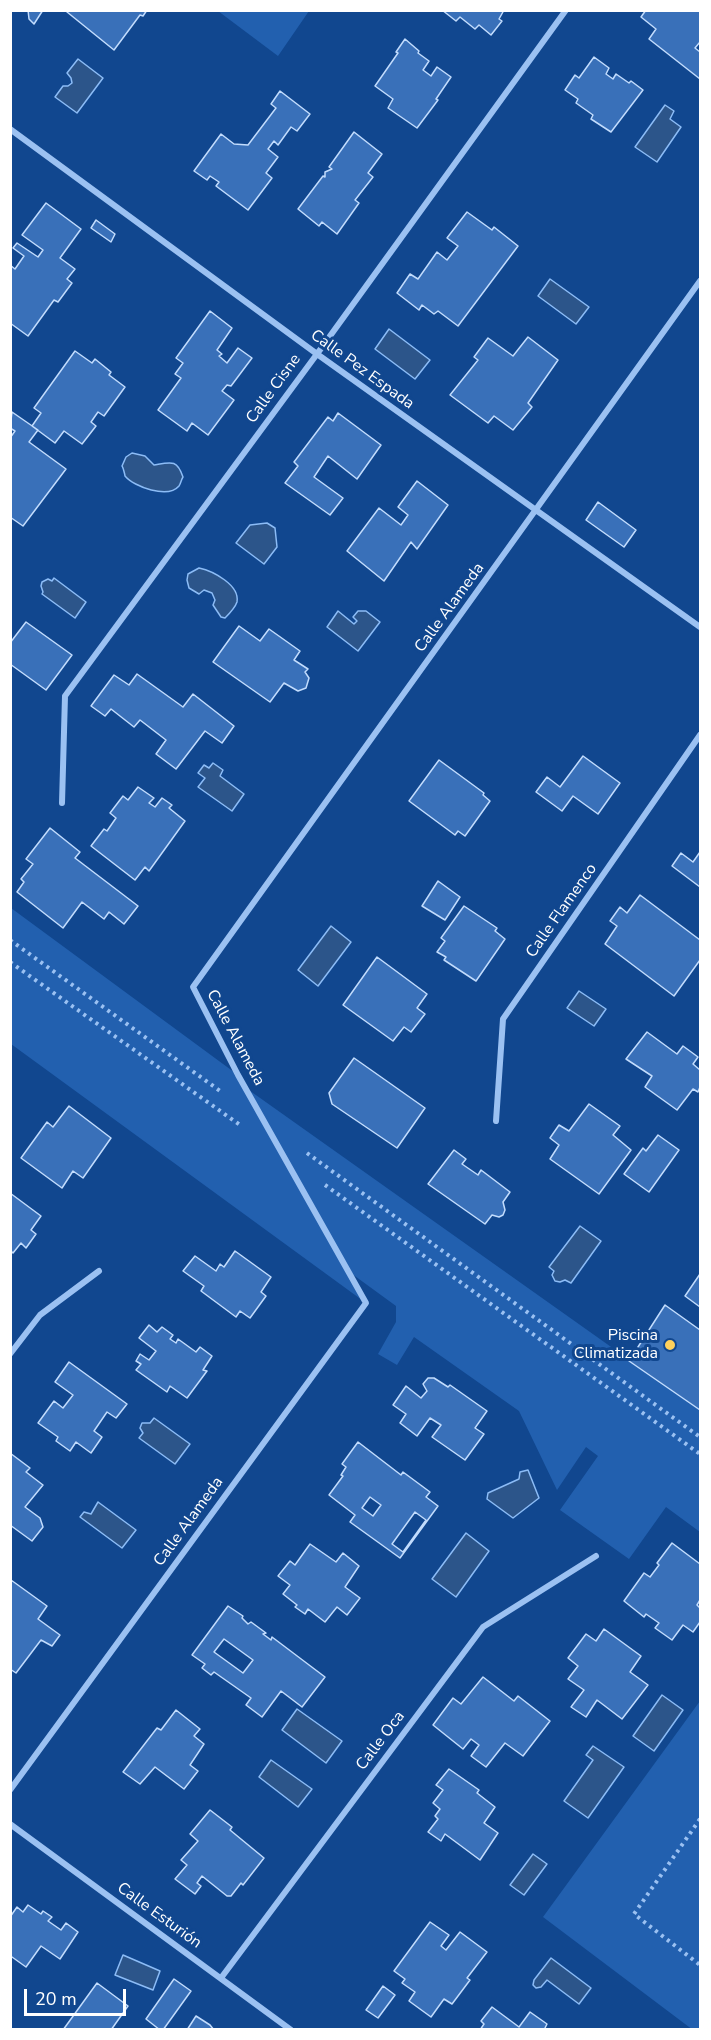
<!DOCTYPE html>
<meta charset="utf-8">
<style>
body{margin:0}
#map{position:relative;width:711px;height:2040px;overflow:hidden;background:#11478f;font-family:"Nunito Sans",sans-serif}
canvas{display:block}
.frame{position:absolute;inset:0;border:12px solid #fff;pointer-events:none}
.scale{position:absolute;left:24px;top:1989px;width:102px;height:27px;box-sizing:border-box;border:3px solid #fff;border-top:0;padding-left:8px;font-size:18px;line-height:21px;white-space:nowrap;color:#fff;-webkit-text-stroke:4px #11478f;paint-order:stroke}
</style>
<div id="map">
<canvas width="711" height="2040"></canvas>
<div class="frame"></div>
<div class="scale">20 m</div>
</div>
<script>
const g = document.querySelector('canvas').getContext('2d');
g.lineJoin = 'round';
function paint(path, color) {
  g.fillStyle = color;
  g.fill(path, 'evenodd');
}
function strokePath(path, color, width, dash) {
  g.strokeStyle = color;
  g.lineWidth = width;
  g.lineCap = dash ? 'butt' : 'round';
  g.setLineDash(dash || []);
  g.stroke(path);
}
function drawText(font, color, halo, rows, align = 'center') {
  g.font = font + ' "Nunito Sans",sans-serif';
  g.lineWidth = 6;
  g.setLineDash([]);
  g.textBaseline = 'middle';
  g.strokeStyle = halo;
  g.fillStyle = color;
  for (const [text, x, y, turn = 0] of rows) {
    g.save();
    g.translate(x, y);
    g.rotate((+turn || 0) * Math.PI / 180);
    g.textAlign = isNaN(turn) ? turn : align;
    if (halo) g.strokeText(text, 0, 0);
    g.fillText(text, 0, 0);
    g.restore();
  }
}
paint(new Path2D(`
 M218,11H309L278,56Z
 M11,908L238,1075L246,1088L700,1410V1532L666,1507L629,1559L560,1510L598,1456L586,1447L557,1490L519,1411L414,1337L397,1365L378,1354L396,1322V1306L348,1271L366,1303L11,1044Z
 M700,1701V2029L693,2030L543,1917Z`), '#2260af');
const water = new Path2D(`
 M78,59L103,78L77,113L55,97L63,86H68L72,83L71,78L67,73Z
 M665,105L674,111L670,119L681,127L657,162L635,147Z
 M550,279L589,307L576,324L538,296Z
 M389,329L430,360L415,379L375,349Z
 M132,453L145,456L154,465C171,462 177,459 183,477C181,480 181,483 179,486C168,499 134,487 125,476C125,475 123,467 122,466L126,457Z
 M267,523L275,528L277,547L264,564L236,543L250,525Z
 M199,568C213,571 240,585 237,602C235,608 229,614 225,618L221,617L213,605L215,600L212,593L204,590L199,594L189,588L187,580L188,574Z
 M54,578L86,602L75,618L42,594L43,592L41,586L42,582L48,579L52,581Z
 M338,611L354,624L357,621L353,617L358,611H366L380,622L358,651L327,627Z
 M213,763L223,770L220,776L244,794L232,811L198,787L205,778L198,773L204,765L209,768Z
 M331,926L351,942L318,986L298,970Z
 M579,991L606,1009L594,1026L567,1008Z
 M580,1226L601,1241L571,1283L565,1280L560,1282L555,1281L552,1275L554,1271L549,1267Z
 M154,1418L190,1444L175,1464L139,1438L143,1433L140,1428L142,1423H150Z
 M528,1470L539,1498L513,1518L487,1499L488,1493L519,1479L520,1472Z
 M98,1502L136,1530L122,1548L80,1517L84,1512L91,1514Z
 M466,1533L489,1551L456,1597L432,1579Z
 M662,1695L683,1710L654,1751L633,1736Z
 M297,1709L342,1741L326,1763L282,1730Z
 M593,1746L624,1767L588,1818L564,1801L593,1760L586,1755Z
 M271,1760L312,1789L298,1807L259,1777Z
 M533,1854L547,1864L524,1895L510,1885Z
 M123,1955L160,1971L153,1990L115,1975Z
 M551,1958L591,1988L579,2004L547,1980L541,1987L536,1988L533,1985L534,1980Z`);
paint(water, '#2c558a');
strokePath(water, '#8cbcf6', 1.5);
const building = new Path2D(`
 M28,10H43L34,24L29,19Z
 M68,10H147L143,16L140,15L114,50L67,12Z
 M442,10H504L499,19L502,21L491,35L479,25L475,29L460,17L456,21Z
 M646,10H700V42L695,48L700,52V79L649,39L656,29L641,17Z
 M405,39L419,51L418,53L429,61L423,70L431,76L437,67L451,77L436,99L438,100L417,128L388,108L393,99L375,86L398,53L396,52Z
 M594,57L609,68L606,74L613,79L616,74L629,83L631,81L643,90L611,132L591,119L593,115L576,103L578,99L565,90L575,75L579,78Z
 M280,91L310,114L297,131L291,127L278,145L274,141L268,149L278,157L266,173L272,178L248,210L216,186L219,182L210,176L207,180L194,171L221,134L234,144L248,145L276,108L271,104Z
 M354,132L382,154L368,173L373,177L355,200L359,203L337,234L322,222L319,226L298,209L323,176L325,177V172L332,169L329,167Z
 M46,203L81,229L60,258L75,269L67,279L72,283L58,302L54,300L28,336L10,323V265L15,269L24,256L13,248L17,243L38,257L43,250L22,235Z
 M467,212L492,230L494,227L518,246L458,326L438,311L434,314L422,305L419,310L397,293L410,274L418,279L437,252L447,260L458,246L447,238Z
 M96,220L115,234L111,242L91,228Z
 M210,311L232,328L217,350L222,354L219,356L227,363L238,348L252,358L231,386L227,385L222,391L234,400L208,435L192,423L187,431L158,410L181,378L175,374L183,363L176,358Z
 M528,337L558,360L528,403L532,407L513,430L494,416L488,423L450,395L478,360L474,357L488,338L513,356Z
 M75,351L92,363L95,359L111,372L109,375L125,387L104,416L98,412L91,422L96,426L82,444L64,431L55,443L32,426L41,413L34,408Z
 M12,412L38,430L29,442L66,469L23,526L10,517V438L15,431L10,428Z
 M338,413L381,445L357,479L328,456L314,477L343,498L330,515L285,483L298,466L294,462L328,417L333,421Z
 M417,481L448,505L417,549L411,542L384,581L347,551L379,508L401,525L408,515L398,507Z
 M598,502L636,530L624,547L586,520Z
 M26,622L72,655L46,690L10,664V643Z
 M239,626L260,641L269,629L300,651L294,660L308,669L305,672L309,678L306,688L298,691L284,683L270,702L213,662Z
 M137,674L183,707L193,694L234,726L222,743L205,731L176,769L156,754L166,740L140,720L134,727L111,709L105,716L91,706L114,675L129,685Z
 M583,756L620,783L598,814L573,796L562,811L536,792L547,777L560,787Z
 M439,760L484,793L483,795L490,801L465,836L458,831L455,835L409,801Z
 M138,787L154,798L149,803L155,807L162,798L172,805L169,808L185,821L149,871L145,867L135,880L91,846L104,829L107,831L116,818L110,813L123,796L128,800Z
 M50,828L80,852L75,858L138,906L124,924L109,912L104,919L82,902L63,928L17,892L24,882L21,879L33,864L26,859Z
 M700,852V887L672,866L681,853L693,862Z
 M438,881L460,897L445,920L422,906Z
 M640,895L700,940V960L674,996L605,944L617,926L610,921L620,907L627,913Z
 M464,906L497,928L495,931L505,939L476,981L444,960L446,957L437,952L445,941L441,938Z
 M377,957L427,994L417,1008L425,1014L411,1032L404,1027L393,1041L343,1005Z
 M647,1032L677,1054L683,1046L698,1057L693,1064L700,1070V1087L698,1092L693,1089L677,1110L645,1087L652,1076L626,1059Z
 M354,1058L425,1108L397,1148L332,1104L329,1093Z
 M589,1104L620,1126L613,1135L631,1150L599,1194L550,1159L559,1145L550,1138L559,1125L569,1131Z
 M69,1106L111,1138L83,1178L73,1171L62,1188L21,1158L47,1122L53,1127Z
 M658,1135L679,1150L649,1192L624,1174L643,1148L646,1151Z
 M454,1150L466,1159L462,1164L478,1175L481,1170L510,1192L503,1202L505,1210L503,1215L499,1217L492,1215L485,1224L428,1184Z
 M10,1193L41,1216L31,1230L36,1234L26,1248L21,1243L13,1253L10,1250Z
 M235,1251L271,1277L261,1292L266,1296L250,1318L240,1311L236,1317L201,1291L204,1286L183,1271L195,1256L216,1271L220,1264L224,1267Z
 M700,1274V1307L685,1296Z
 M665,1305L700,1330V1410L629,1361Z
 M149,1325L157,1332L162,1327L173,1335L170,1339L176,1343L178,1339L196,1352L200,1347L212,1356L203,1370L207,1371L187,1398L170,1386L167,1392L136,1370L141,1364L136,1361L140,1354L149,1360L156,1351L139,1338Z
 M69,1362L127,1404L116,1418L107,1412L94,1431L102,1437L91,1453L76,1442L70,1451L56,1441L58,1437L38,1423L54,1401L63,1408L73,1395L55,1382Z
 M428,1378H434L448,1387L450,1385L487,1411L475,1428L484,1434L465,1460L432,1437L441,1425L430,1418L417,1436L400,1423L406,1414L393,1405L406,1386L421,1398L427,1391L423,1384Z
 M358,1442L401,1475L403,1472L430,1492L426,1497L438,1506L400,1558L350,1522L355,1515L329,1495L343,1476L341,1475L346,1467L342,1464ZM370,1497L381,1505L373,1516L362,1508ZM415,1512L426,1520L403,1552L392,1544Z
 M10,1453L30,1468L26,1472L43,1485L25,1507L40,1518L43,1527L32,1541L10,1525Z
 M672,1543L700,1564V1600L697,1605L700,1608V1622L693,1632L683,1625L672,1640L655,1628L659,1623L646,1614L644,1617L624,1601L644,1573L650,1577L659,1565L657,1563Z
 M310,1544L336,1562L343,1553L359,1566L345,1587L360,1598L347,1615L337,1607L325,1622L308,1609L305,1614L295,1607L297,1605L283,1594L290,1585L278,1576L290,1561L295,1565Z
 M11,1580L47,1606L38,1619L60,1635L52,1646L41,1640L16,1673L10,1669Z
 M228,1606L243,1616L242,1618L248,1624L251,1622L266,1633L263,1634L271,1640L272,1637L325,1677L302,1707L281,1691L262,1717L246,1705L251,1698L214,1672L211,1675L202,1668L205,1664L192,1655ZM224,1639L253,1660L243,1673L214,1652Z
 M604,1629L641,1656L630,1672L648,1685L622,1719L597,1700L586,1717L571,1707L584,1690L568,1679L578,1666L568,1658L586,1634L596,1641Z
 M483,1677L514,1701L518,1696L550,1721L523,1756L505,1743L486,1767L471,1756L479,1745L471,1739L463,1749L433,1725L453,1698L461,1704Z
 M176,1710L200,1729L194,1736L204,1744L190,1765L198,1771L184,1789L155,1767L140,1784L123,1772L157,1728L161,1730Z
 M449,1769L479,1790L477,1793L495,1807L484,1823L498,1833L480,1860L445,1834L441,1841L428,1832L438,1819L435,1816L440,1809L433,1803L443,1790L436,1785Z
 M210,1810L232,1827L230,1830L264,1858L243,1885L241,1883L231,1896H227L202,1876L197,1883L201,1886L195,1894L175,1879L187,1865L181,1860L198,1841L190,1834Z
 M28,1905L41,1914L43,1911L52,1917L48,1921L61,1930L66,1923L78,1932L60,1959L41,1946L26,1967L12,1957L10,1958V1917L17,1907L23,1912Z
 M430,1922L449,1935L441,1946L446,1950L460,1932L487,1952L467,1978L470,1980L452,2004L444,1999L431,2017L409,2001L415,1992L402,1983L405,1979L394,1971Z
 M174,1979L191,1991L163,2030H160L146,2019Z
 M97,1983L128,2006L111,2030H63Z
 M383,1986L395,1995L378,2018L366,2010Z
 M492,2007L519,2027L530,2012L547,2024L544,2030H480L484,2024L481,2021Z
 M196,2016L210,2025L214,2030H187Z`);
paint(building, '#3970b9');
strokePath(building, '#c2dcfd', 1.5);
strokePath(new Path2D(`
 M10,940L223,1093
 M10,962L240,1125
 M307,1153L700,1437
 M325,1185L700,1454
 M700,1819L634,1914L700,1965`), '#9bc1f2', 4, [3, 4.5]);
strokePath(new Path2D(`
 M10,129L317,354L700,627
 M62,803L65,696L317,354L566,10
 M496,1121L503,1019L700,735
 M10,1354L40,1315L99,1271
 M10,1790L366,1303L238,1075L193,987L700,281
 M10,1824L291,2030
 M221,1978L483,1627L596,1556`), '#9bc1f2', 6);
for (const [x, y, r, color] of [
 [670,1345,6,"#ffd15c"]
]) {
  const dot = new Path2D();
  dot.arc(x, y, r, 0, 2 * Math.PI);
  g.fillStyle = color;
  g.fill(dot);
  strokePath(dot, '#11478f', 2);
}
drawText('16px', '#fff', '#11478f', [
 ["Calle Pez Espada",362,370,36],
 ["Calle Cisne",274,389,-54],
 ["Calle Alameda",450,608,-54],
 ["Calle Flamenco",562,911,-55],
 ["Calle Alameda",235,1038,62],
 ["Calle Alameda",189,1522,-54],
 ["Calle Oca",381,1741,-53],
 ["Calle Esturión",159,1916,36]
]);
drawText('16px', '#fff', '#11478f', [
 ["Piscina",658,1336],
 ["Climatizada",658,1354]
], 'right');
</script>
